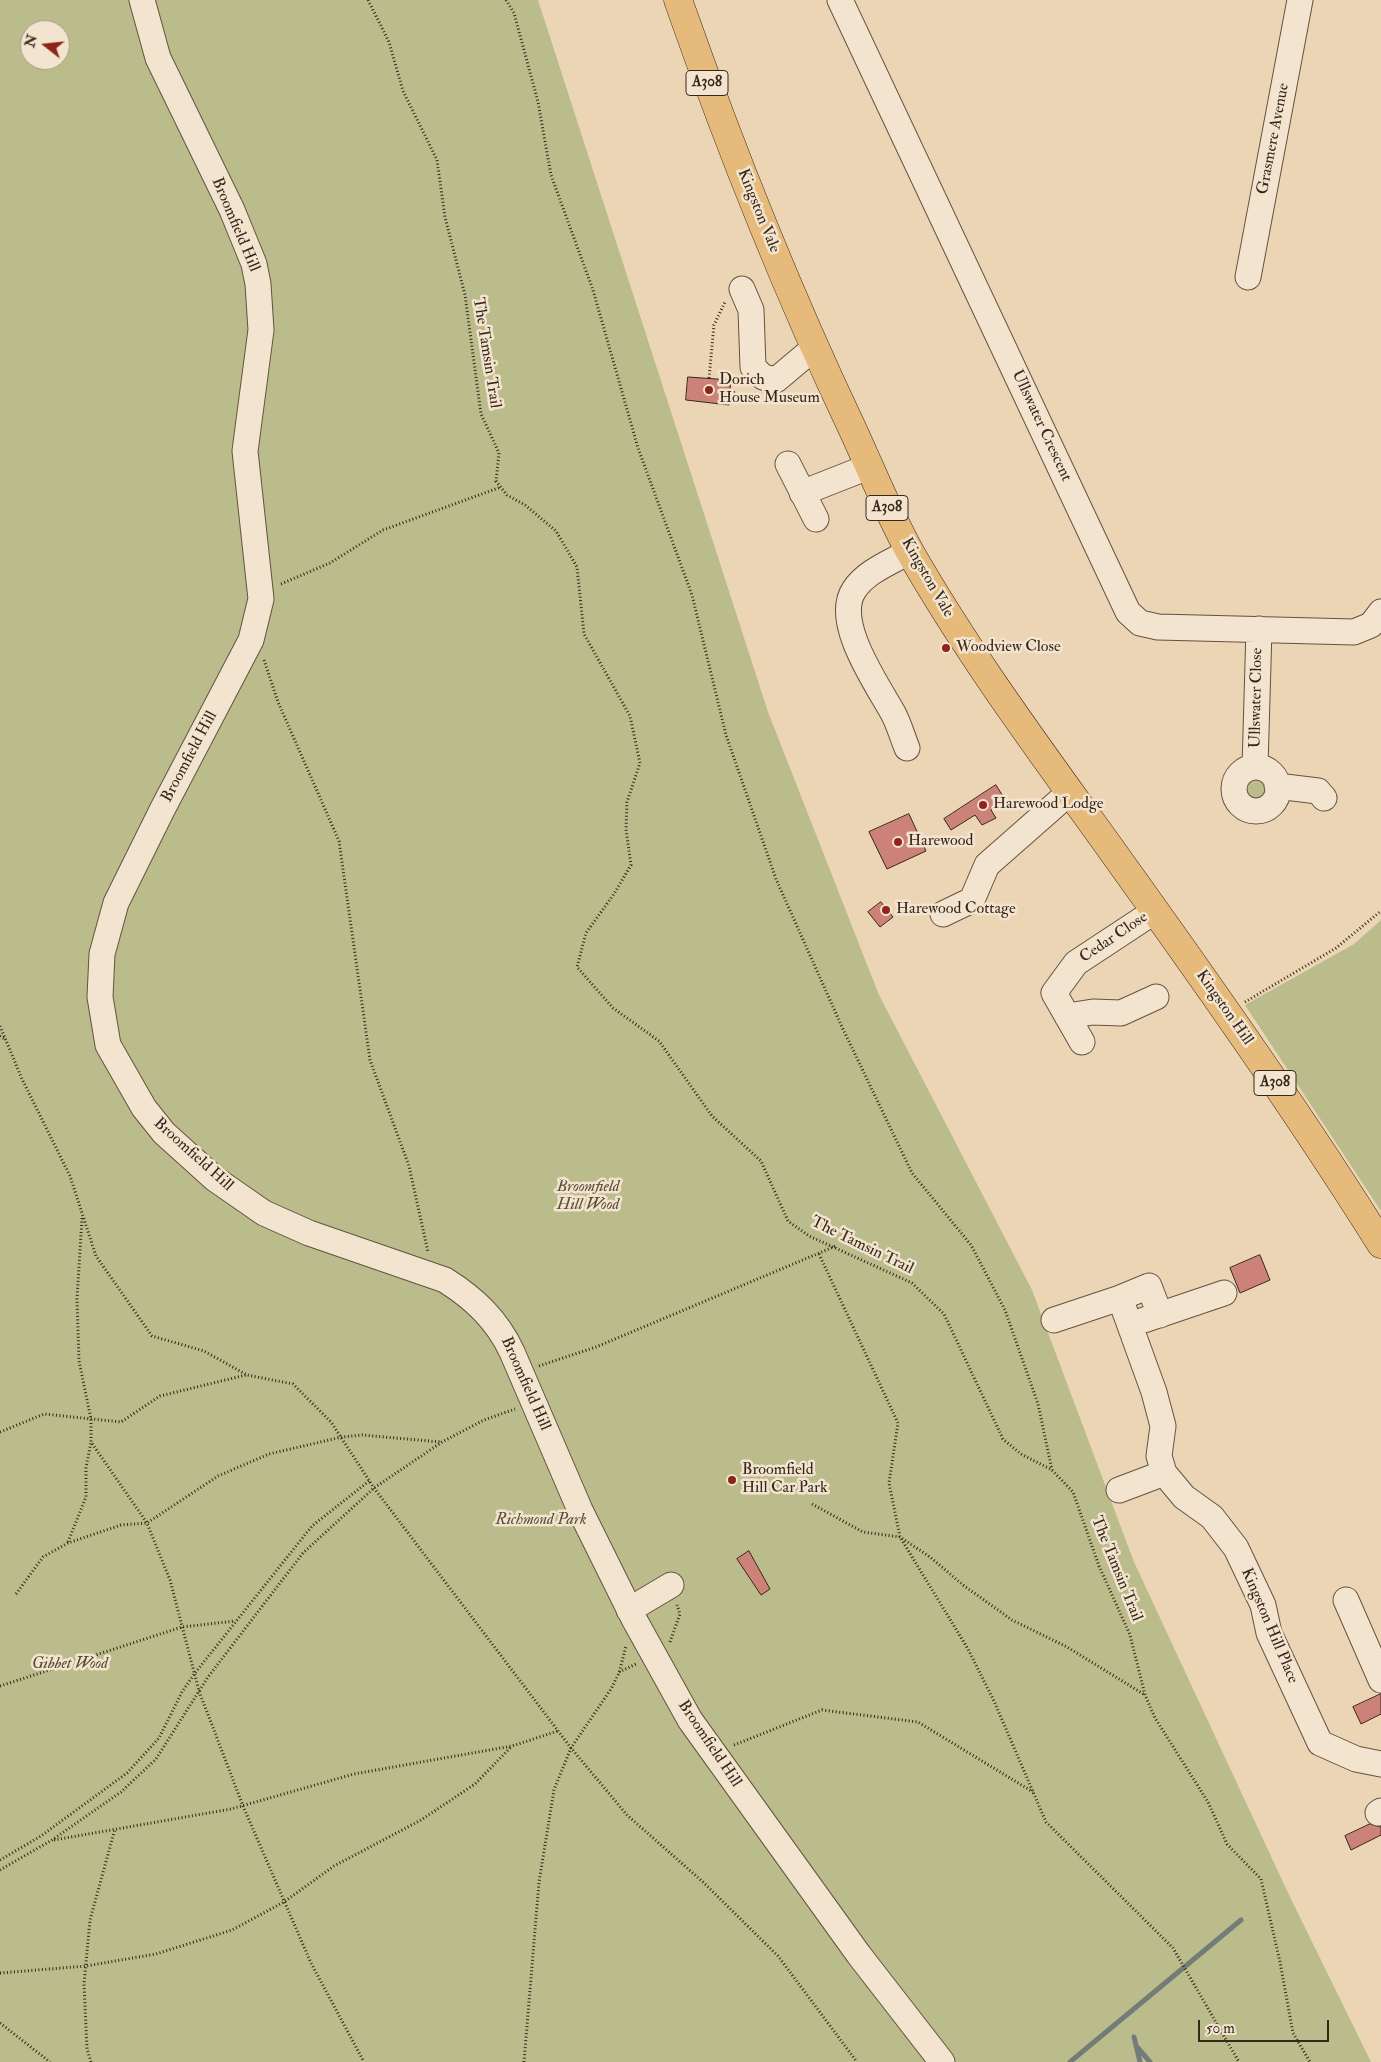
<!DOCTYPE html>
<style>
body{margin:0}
#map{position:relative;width:1381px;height:2062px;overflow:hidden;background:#ebd5b5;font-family:"IM FELL Double Pica",serif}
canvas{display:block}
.north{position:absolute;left:20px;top:20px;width:50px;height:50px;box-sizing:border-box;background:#f2e4cf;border:1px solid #a89887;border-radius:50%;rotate:286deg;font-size:14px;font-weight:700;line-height:20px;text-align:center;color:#38261a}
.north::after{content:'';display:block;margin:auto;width:18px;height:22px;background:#8f2418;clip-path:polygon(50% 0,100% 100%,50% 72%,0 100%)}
.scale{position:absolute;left:1198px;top:2020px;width:131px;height:22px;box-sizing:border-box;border:2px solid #38261a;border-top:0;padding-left:6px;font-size:15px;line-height:18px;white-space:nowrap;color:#38261a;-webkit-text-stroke:4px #f2e4cf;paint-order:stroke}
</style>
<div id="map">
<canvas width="1381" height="2062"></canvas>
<div class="north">N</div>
<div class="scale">50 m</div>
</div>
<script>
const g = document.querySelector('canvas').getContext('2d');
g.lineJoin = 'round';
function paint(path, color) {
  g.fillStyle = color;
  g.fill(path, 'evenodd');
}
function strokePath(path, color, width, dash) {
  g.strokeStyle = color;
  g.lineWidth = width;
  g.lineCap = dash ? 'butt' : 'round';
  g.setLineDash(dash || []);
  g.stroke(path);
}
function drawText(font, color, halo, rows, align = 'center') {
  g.font = font + ' "IM FELL Double Pica",serif';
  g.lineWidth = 5;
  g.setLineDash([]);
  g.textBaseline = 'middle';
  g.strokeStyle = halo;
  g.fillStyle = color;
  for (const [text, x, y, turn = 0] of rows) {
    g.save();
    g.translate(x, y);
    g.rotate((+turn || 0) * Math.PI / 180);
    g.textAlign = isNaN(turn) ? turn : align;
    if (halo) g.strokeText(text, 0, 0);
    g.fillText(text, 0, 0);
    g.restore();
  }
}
paint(new Path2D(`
 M0,0H538L768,712L879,995L1032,1290L1134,1562L1289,1895L1371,2062H0ZM30,30H60V60H30Z
 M1243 787a12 12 0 1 1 24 0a12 12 0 1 1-24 0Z
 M1381,920V1211L1245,1005L1354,944Z`), '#bbbc8b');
strokePath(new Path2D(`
 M1134,2037L1140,2062
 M1137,2047L1150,2062
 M1070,2062L1241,1920`), '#747c78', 5);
const building = new Path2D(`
 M688,377L731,380L730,389L735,392L733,401L729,405L686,400Z
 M996,785L1006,801L991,810L996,818L982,825L975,815L951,830L944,819Z
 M909,814L926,851L887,869L869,832Z
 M881,902L893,917L880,927L868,912Z
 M1260,1255L1270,1280L1240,1293L1230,1268Z
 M749,1551L770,1589L761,1595L737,1559Z
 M1381,1694V1714L1361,1724L1353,1707Z
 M1370,1824L1381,1827V1835L1351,1850L1345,1836Z`);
paint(building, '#cc8279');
strokePath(building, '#38261a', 1);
const minor = new Path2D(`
 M142,0L158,58L232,210L254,264L258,284L261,330L245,451L261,599L251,640L162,810L116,903L102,954L100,997L108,1045L144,1108L164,1133L215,1179L264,1213L309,1233L445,1280C475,1299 497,1320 512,1352L580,1510L634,1619L690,1720L859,1955L942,2062
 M840,0L1128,612L1140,623L1158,627L1354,632L1371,625L1381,612
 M1248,277L1300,0
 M742,289L751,310L753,367L763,377L776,380L814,348
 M788,464L816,519
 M802,493L868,467
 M907,748C902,736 899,724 893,713C877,684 833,622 854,590C866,571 892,562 910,551
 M1255,767L1259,629
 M1234 789a22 22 0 1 1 44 0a22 22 0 1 1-44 0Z
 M1277,786L1318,791L1324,798
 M943,914L972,900L987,865L1070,792
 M1067,1016L1093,1012L1121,1013L1156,997
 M1082,1042L1054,993L1076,963L1155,911
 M1160,1315L1149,1286L1120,1298L1154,1392L1163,1426L1159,1456L1164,1473L1184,1497L1212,1517L1236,1548L1263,1605L1269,1633L1320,1743L1356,1759L1381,1764
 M1054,1320L1120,1298
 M1144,1320L1224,1293
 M1119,1490L1164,1473
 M1346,1600L1381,1680
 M629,1610L671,1585
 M1378,1813L1381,1811`);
const major = new Path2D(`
 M678,0C729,145 786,289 852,428C871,469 888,512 910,552C969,655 1039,749 1108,845C1202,976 1295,1107 1381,1244`);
strokePath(minor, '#655241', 27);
strokePath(major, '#38261a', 29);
strokePath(new Path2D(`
 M368,0L389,42L403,91L437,160L445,217L465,295L481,414L499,453L496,481L507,495L525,505L556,531L577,567L584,634L630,716L640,763L627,802L626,829L631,865L614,894L586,933L577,967L613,1008L659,1041L712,1116L761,1161L788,1221L809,1236L912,1283L944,1314L1003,1439L1021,1454L1052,1470L1073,1492L1099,1566L1130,1635L1145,1695L1155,1718L1208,1802L1227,1844L1261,1879L1280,1962L1293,2033L1310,2062
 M506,0L514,13L538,102L551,175L593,290L638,448L692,595L726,735L776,879L842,1027L912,1173L971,1245L1005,1310L1038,1404L1052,1470
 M709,378L714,325L725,302
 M281,584L330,563L383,530L501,487
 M264,660L278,702L339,841L370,1060L409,1166L428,1252
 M1245,1002L1336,948L1381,911
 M0,1026L22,1079L70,1176L96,1256L152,1336L204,1351L247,1375L293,1384L331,1422L374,1488L571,1748L627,1815L703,1882L778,1956L857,2062
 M0,1036L6,1040
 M82,1218L77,1299L79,1361L91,1419V1442L147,1523L170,1580L199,1691L243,1806L311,1963L364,2062
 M819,1254L898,1423L889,1483L900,1537L968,1649L994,1701L1046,1822L1173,1948L1239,2062
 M539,1366L596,1347L836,1246
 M0,1432L44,1414L121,1422L160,1396L246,1375
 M812,1504L863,1532L900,1537L930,1557L963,1585L1012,1620L1067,1647L1145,1695
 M68,1542L86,1497V1468L91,1442
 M16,1594L43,1557L68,1543L121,1525L147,1523L218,1476L269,1454L342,1437L362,1435L441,1442
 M670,1642L680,1614L677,1605
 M619,1672L636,1664
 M0,1686L182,1627L235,1621
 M734,1745L822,1710L918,1722L1033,1792
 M54,1840L231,1809L354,1774L512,1746L558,1731
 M0,1860L41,1836L127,1773L159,1738L182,1692L195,1673L312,1526L369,1481
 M0,1870L52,1840L121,1792L156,1759L208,1677L303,1553L374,1488L442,1442L484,1420L515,1409
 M0,1973L86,1966L156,1954L232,1930L284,1902L334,1866L421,1820L475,1784L512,1746
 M0,2023L50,2062
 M91,2062L87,2049L84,1984L90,1920L115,1829
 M524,2062L539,1882L554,1790L571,1748L611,1689L619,1673L626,1646`), '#38261a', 3, [1, 2.5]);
strokePath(minor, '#f2e4cf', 25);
strokePath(major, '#e6ba7a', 28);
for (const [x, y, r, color] of [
 [709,390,5,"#8f2418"],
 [946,648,5,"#8f2418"],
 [983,805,5,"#8f2418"],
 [898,842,5,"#8f2418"],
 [886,910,5,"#8f2418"],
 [732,1480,5,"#8f2418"]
]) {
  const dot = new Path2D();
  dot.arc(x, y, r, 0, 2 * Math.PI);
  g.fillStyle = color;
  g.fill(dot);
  strokePath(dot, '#f2e4cf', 2);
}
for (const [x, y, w] of [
 [707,83,42],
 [887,508,42],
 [1275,1083,42]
]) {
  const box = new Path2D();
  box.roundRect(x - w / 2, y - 12.5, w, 25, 4);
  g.fillStyle = '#f2e4cf';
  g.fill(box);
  strokePath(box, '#38261a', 1);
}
drawText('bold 15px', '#38261a', null, [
 ["A308",707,83],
 ["A308",887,508],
 ["A308",1275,1083]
]);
drawText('16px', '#38261a', '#f2e4cf', [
 ["Grasmere Avenue",1274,139,-79],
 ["Kingston Vale",758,211,68],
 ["Broomfield Hill",235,225,67],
 ["The Tamsin Trail",486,353,81],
 ["Ullswater Crescent",1041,426,65],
 ["Kingston Vale",927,578,60],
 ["Ullswater Close",1257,698,-89],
 ["Broomfield Hill",190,757,-62],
 ["Cedar Close",1114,938,-34],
 ["Kingston Hill",1224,1008,55],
 ["Broomfield Hill",193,1155,42],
 ["The Tamsin Trail",862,1246,26],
 ["Broomfield Hill",525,1384,66],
 ["The Tamsin Trail",1116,1569,68],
 ["Kingston Hill Place",1269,1626,67],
 ["Broomfield Hill",709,1744,56]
]);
drawText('16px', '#38261a', '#f2e4cf', [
 ["Dorich",719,381],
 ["House Museum",719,399],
 ["Woodview Close",956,648],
 ["Harewood Lodge",993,805],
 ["Harewood",908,842],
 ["Harewood Cottage",896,910],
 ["Broomfield",742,1471],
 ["Hill Car Park",742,1489]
], 'left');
drawText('italic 16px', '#594c36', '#f2e4cf', [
 ["Broomfield",588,1188],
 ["Hill Wood",588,1206],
 ["Richmond Park",541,1521],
 ["Gibbet Wood",70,1665]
]);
</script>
